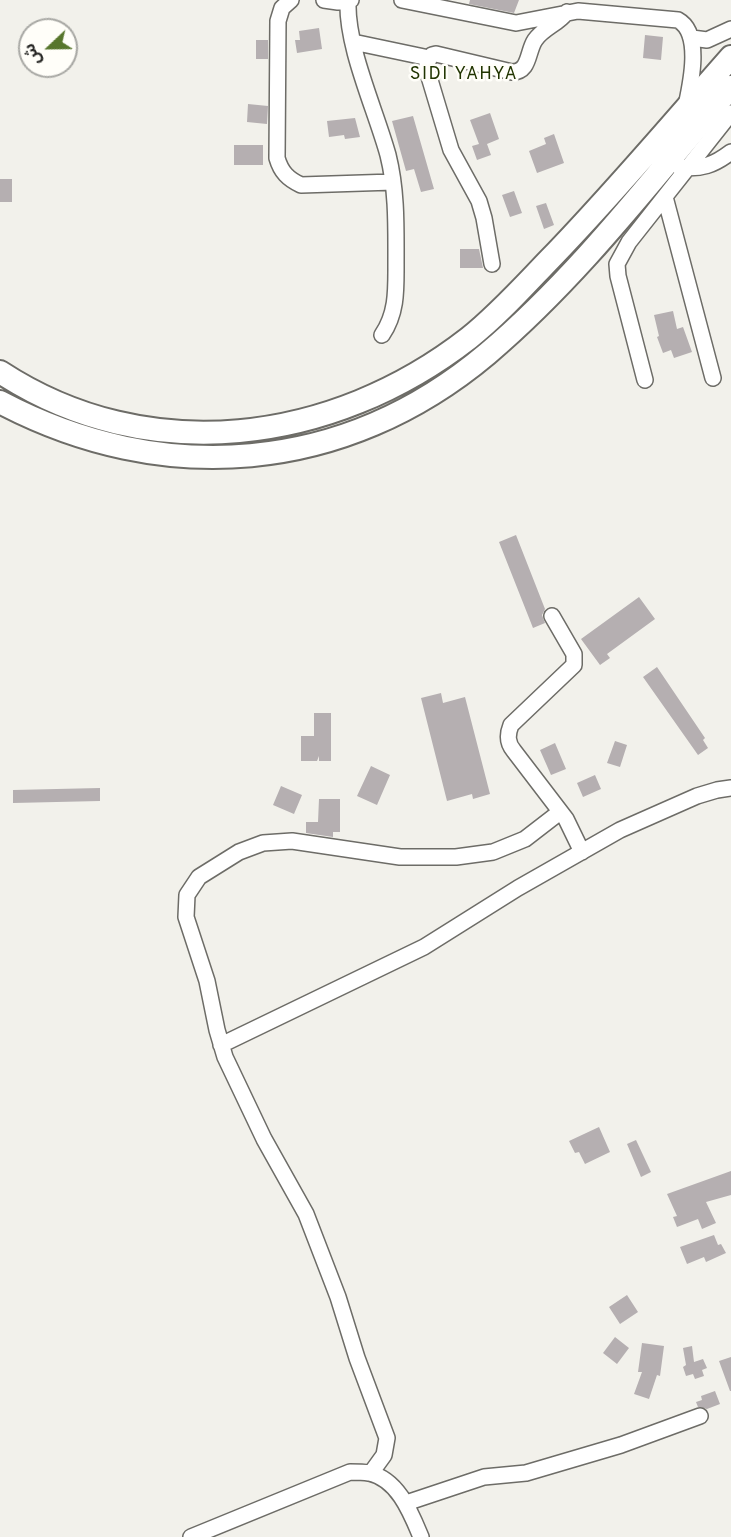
<!DOCTYPE html>
<meta charset="utf-8">
<style>
body{margin:0}
#map{position:relative;width:731px;height:1537px;overflow:hidden;background:#f2f1eb;font-family:Overpass,"Noto Sans Arabic",sans-serif}
canvas{display:block}
.north{position:absolute;left:18px;top:18px;width:60px;height:60px;box-sizing:border-box;background:#fffef9;border:2px solid #a8a8a4;border-radius:50%;rotate:248deg;font-size:16px;font-weight:700;line-height:24px;text-align:center;color:#262624}
.north::after{content:'';display:block;margin:auto;width:21px;height:27px;background:#57762c;clip-path:polygon(50% 0,100% 100%,50% 72%,0 100%)}
</style>
<div id="map">
<canvas width="731" height="1537"></canvas>
<div class="north">ش</div>
</div>
<script>
const g = document.querySelector('canvas').getContext('2d');
g.lineJoin = 'round';
function paint(path, color) {
  g.fillStyle = color;
  g.fill(path, 'evenodd');
}
function strokePath(path, color, width, dash) {
  g.strokeStyle = color;
  g.lineWidth = width;
  g.lineCap = dash ? 'butt' : 'round';
  g.setLineDash(dash || []);
  g.stroke(path);
}
function drawText(font, color, halo, rows, align = 'center') {
  g.font = font + ' Overpass,sans-serif';
  g.lineWidth = 5;
  g.setLineDash([]);
  g.textBaseline = 'middle';
  g.strokeStyle = halo;
  g.fillStyle = color;
  for (const [text, x, y, turn = 0] of rows) {
    g.save();
    g.translate(x, y);
    g.rotate((+turn || 0) * Math.PI / 180);
    g.textAlign = isNaN(turn) ? turn : align;
    if (halo) g.strokeText(text, 0, 0);
    g.fillText(text, 0, 0);
    g.restore();
  }
}
paint(new Path2D(`
 M470,0H519L514,13L469,4Z
 M319,28L322,49L297,53L295,40H300L299,31Z
 M645,35L663,37L661,60L643,58Z
 M256,40H268V59H256Z
 M248,104L268,106L267,124L247,122Z
 M490,113L499,139L487,144L491,155L477,160L472,146L479,144L470,120Z
 M413,116L434,189L421,192L414,169L406,171L392,121Z
 M355,118L360,137L345,139L344,135L329,137L327,121Z
 M554,134L564,163L537,173L529,151L546,144L544,138Z
 M234,145H263V165H234Z
 M0,179H12V202H0Z
 M514,191L522,213L510,217L502,195Z
 M546,203L554,225L544,229L536,206Z
 M460,249H479L483,268H460Z
 M673,311L677,329L683,327L692,352L674,358L671,350L663,353L657,337L659,336L654,315Z
 M516,535L545,609L542,615L545,623L533,628L499,542Z
 M639,597L655,619L607,654L610,658L600,665L581,639Z
 M657,667L705,738L703,740L708,748L698,755L643,677Z
 M441,693L443,703L465,697L490,794L473,799L472,794L447,801L421,698Z
 M314,713H331V761H319V756L317,761H301V736H314Z
 M615,741L627,745L620,767L607,763Z
 M555,743L566,769L551,775L540,750Z
 M371,766L390,775L377,805L357,796Z
 M595,775L601,789L583,797L577,783Z
 M281,786L302,795L294,814L273,805Z
 M100,788V801L13,803V790Z
 M319,799H340V832H333V837L306,833V822H318Z
 M599,1127L610,1152L585,1164L579,1152L575,1153L569,1141Z
 M636,1140L651,1172L641,1177L627,1144Z
 M731,1171V1195L706,1202L716,1223L702,1229L698,1219L677,1227L673,1217L677,1216L667,1194Z
 M714,1235L718,1245L721,1244L726,1253L706,1262L704,1257L687,1264L680,1247Z
 M627,1295L638,1312L620,1324L609,1307Z
 M615,1337L629,1348L617,1364L603,1353Z
 M642,1343L664,1346L660,1376L657,1375L649,1399L634,1394L642,1372H638Z
 M692,1346L694,1362L703,1359L707,1368L702,1370L704,1376L695,1379L693,1374L686,1376L683,1367L686,1365L683,1348Z
 M731,1357V1391H730L719,1361Z
 M715,1391L720,1404L707,1409L698,1407L696,1402L702,1400L701,1396Z`), '#b5afb1');
const minor = new Path2D(`
 M291,0L282,8L278,21L277,158C281,172 288,179 301,185L393,182
 M324,0L338,2L351,0
 M348,0C346,47 375,108 388,155C397,191 396,227 396,264C396,290 397,313 382,335
 M402,0L516,23L578,11L678,20C702,33 691,83 686,106
 M692,38L707,40L731,29
 M353,42L429,58
 M679,167C701,170 714,165 731,152
 M665,197L713,378
 M492,264L484,218L479,201L451,150L427,70V62L432,55L436,54L512,72C530,72 527,52 535,40C543,28 558,24 567,12
 M645,380L618,276L617,264L629,242L731,113
 M552,616L574,654V665L511,725C507,735 507,743 514,751L566,819L582,852
 M221,1045L424,947L518,888L620,830L697,796L717,790L731,788
 M371,1473L384,1455L387,1438L357,1358L338,1297L306,1214L264,1139L225,1057L217,1030L207,981L186,917L187,895L199,877L239,852L263,843L292,841L400,857H456L493,852L525,839L560,812
 M406,1503L484,1477L526,1473L621,1445L700,1416
 M191,1537L350,1472C356,1472 363,1472 369,1473C398,1479 411,1513 421,1537`);
const highway = new Path2D(`
 M0,372C148,469 333,444 469,338C498,315 524,286 550,259C613,194 671,125 731,57
 M0,402C163,488 344,474 487,354C579,276 653,178 731,87`);
strokePath(minor, '#6d6c67', 18);
strokePath(highway, '#6d6c67', 26);
strokePath(minor, '#fff', 15);
strokePath(highway, '#fff', 22);
g.letterSpacing = '1.5px';
drawText('18px', '#203400', '#fffef9', [
 ["SIDI YAHYA",464,75]
]);
g.letterSpacing = '0px';
</script>
